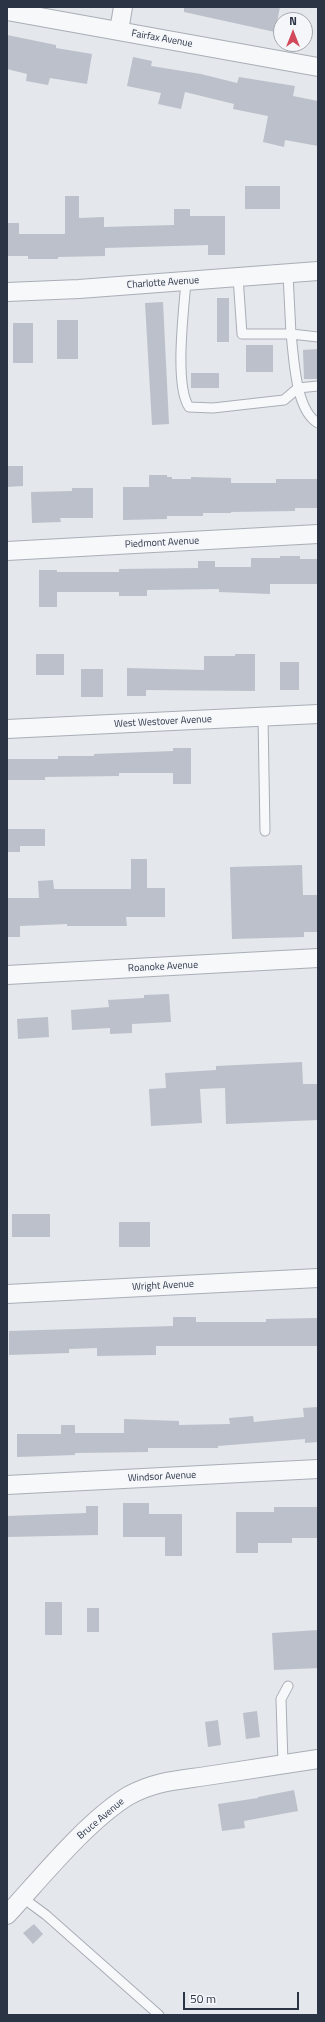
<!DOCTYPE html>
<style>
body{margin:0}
#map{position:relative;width:325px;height:2022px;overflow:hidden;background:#e4e7ec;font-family:"Titillium Web",sans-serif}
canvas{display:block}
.frame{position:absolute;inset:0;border:8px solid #2b3445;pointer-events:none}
.north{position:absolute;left:273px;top:12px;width:40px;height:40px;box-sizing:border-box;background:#f4f6f9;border:1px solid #a4a8b1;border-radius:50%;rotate:0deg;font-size:11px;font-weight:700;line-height:16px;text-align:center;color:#2b3445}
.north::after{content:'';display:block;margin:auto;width:14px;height:18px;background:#d1495b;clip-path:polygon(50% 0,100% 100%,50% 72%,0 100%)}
.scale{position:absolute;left:183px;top:1992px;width:116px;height:18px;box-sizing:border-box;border:2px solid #2b3445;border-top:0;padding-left:5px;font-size:12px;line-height:14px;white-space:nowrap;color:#2b3445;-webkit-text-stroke:3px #f4f6f9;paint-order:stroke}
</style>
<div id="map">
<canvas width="325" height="2022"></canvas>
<div class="frame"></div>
<div class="north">N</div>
<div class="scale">50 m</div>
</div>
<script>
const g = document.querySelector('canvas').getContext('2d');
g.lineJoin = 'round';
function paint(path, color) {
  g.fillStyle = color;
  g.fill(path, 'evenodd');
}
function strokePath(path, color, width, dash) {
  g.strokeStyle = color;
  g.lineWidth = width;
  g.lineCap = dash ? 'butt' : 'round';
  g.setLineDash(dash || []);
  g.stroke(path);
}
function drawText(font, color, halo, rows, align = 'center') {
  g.font = font + ' "Titillium Web",sans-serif';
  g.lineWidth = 3;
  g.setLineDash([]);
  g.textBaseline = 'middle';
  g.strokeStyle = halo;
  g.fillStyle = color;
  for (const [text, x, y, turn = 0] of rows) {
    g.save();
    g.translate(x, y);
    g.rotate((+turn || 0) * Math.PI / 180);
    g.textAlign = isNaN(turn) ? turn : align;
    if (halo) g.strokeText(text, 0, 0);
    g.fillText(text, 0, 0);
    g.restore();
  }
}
paint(new Path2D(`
 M184,7H280L275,32L184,12Z
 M7,35L56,45V48L92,54L87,84L50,78L48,85L26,81L27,74L7,69Z
 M133,57L152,61L151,66L201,74L237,83L239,77L295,86L293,96L318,101V146L285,140L284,147L263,142L268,116L233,109L234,104L185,92L181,109L158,104L161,93L127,86Z
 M245,186H280V209H245Z
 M65,196H79V218L104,217V227L174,225V209H190V216H225V255H208V245L105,248V256L58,257V259H28V256H7V223H19V234H65Z
 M217,298H229V342H217Z
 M163,302L169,424L152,425L145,303Z
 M57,320H78V359H57Z
 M13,323H33V363H13Z
 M246,345H273V372H246Z
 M318,349V379H304L303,350Z
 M191,373H219V388H191Z
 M7,466H23V486L7,487Z
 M149,475H167V477H172V479H191V477L231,478V483H276V479H318V508H295V511L231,512V513H203V516H167V519L123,520V487H149Z
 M72,488H93V518H60L61,522L32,523L31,492L72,491Z
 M280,556H300V559H318V584H270V594L219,592V589L147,590V596H119V592H57V607H39V570H57V572H119V569L198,568V561H215V567H251V558H280Z
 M36,654H64V675H36Z
 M235,654H255V691L146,690V696H127V668L204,670V656H235Z
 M280,662H299V690H280Z
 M81,669H103V697H81Z
 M173,748H191V784H173V773H119V776L45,777V780H7V759H58V756H94V754L173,751Z
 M7,829H45V846H20V852H7Z
 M131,859H147V888H165V917H126L127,926H67V924L20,926V937H7V898H39L38,881L53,880L54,889H131Z
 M302,865L303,895H318V932H304V937L232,939L230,867Z
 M169,994L171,1022L132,1024V1033L110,1034V1028L72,1030L71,1010L109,1007L108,1000L144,998V995Z
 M48,1017L49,1037L18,1039L17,1019Z
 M302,1062L303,1084H318V1120L226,1124L225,1088L200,1089L202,1123L151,1126L149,1089L166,1088L165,1073L216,1070V1066Z
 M12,1214H50V1237H12Z
 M119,1222H150V1247H119Z
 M173,1317H196V1322H266V1319L318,1318V1346H156V1355L97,1356V1348L69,1349V1353L9,1355V1331L173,1326Z
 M318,1407V1442L305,1443V1439L218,1446V1448H148V1452L75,1453V1455L17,1457V1434H61V1425H75V1433H124V1419L179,1421V1425L230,1424L229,1418L253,1416L254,1422L304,1417L303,1408Z
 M123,1503H149V1514H182V1556H165V1537H123Z
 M86,1506H98V1535L7,1537V1516L86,1513Z
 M274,1507H318V1538H292V1543H258V1553H236V1512H274Z
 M45,1602H62V1635H45Z
 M87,1608H99V1632H87Z
 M318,1630V1668L274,1670L272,1633Z
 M257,1711L260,1737L246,1739L243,1713Z
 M218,1720L221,1745L208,1747L205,1722Z
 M294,1790L298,1811L244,1821L245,1828L222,1831L218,1804L258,1798V1797Z
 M34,1924L43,1934L33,1944L23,1933Z`), '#bbc0ca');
const lane = new Path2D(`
 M288,274L291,334L318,337
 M238,277L242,334H291C294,357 295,410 318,423
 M186,281C184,309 174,385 189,407L213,408L284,400L298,388L318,386
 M263,717L265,831
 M283,1764L281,1699L288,1686
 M23,1898L46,1915L159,2015`);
const street = new Path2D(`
 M7,11L318,67
 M119,31L123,7
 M7,292L79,289L318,271
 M7,551L318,534
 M7,729L318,714
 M7,975L318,958
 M7,1294L318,1278
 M7,1485L318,1469
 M7,1915C41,1878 86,1822 128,1796C157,1780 182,1780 213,1775C248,1770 283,1764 318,1759`);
strokePath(lane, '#a9aeb7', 11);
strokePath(street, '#a9aeb7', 20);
strokePath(lane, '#f7f8fa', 9);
strokePath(street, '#f7f8fa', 18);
drawText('10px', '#2b3445', '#f4f6f9', [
 ["Fairfax Avenue",162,39,10],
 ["Charlotte Avenue",163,283,-4],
 ["Piedmont Avenue",162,543,-3],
 ["West Westover Avenue",163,722,-3],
 ["Roanoke Avenue",163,967,-3],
 ["Wright Avenue",163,1286,-3],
 ["Windsor Avenue",162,1477,-3],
 ["Bruce Avenue",101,1819,-40]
]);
</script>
